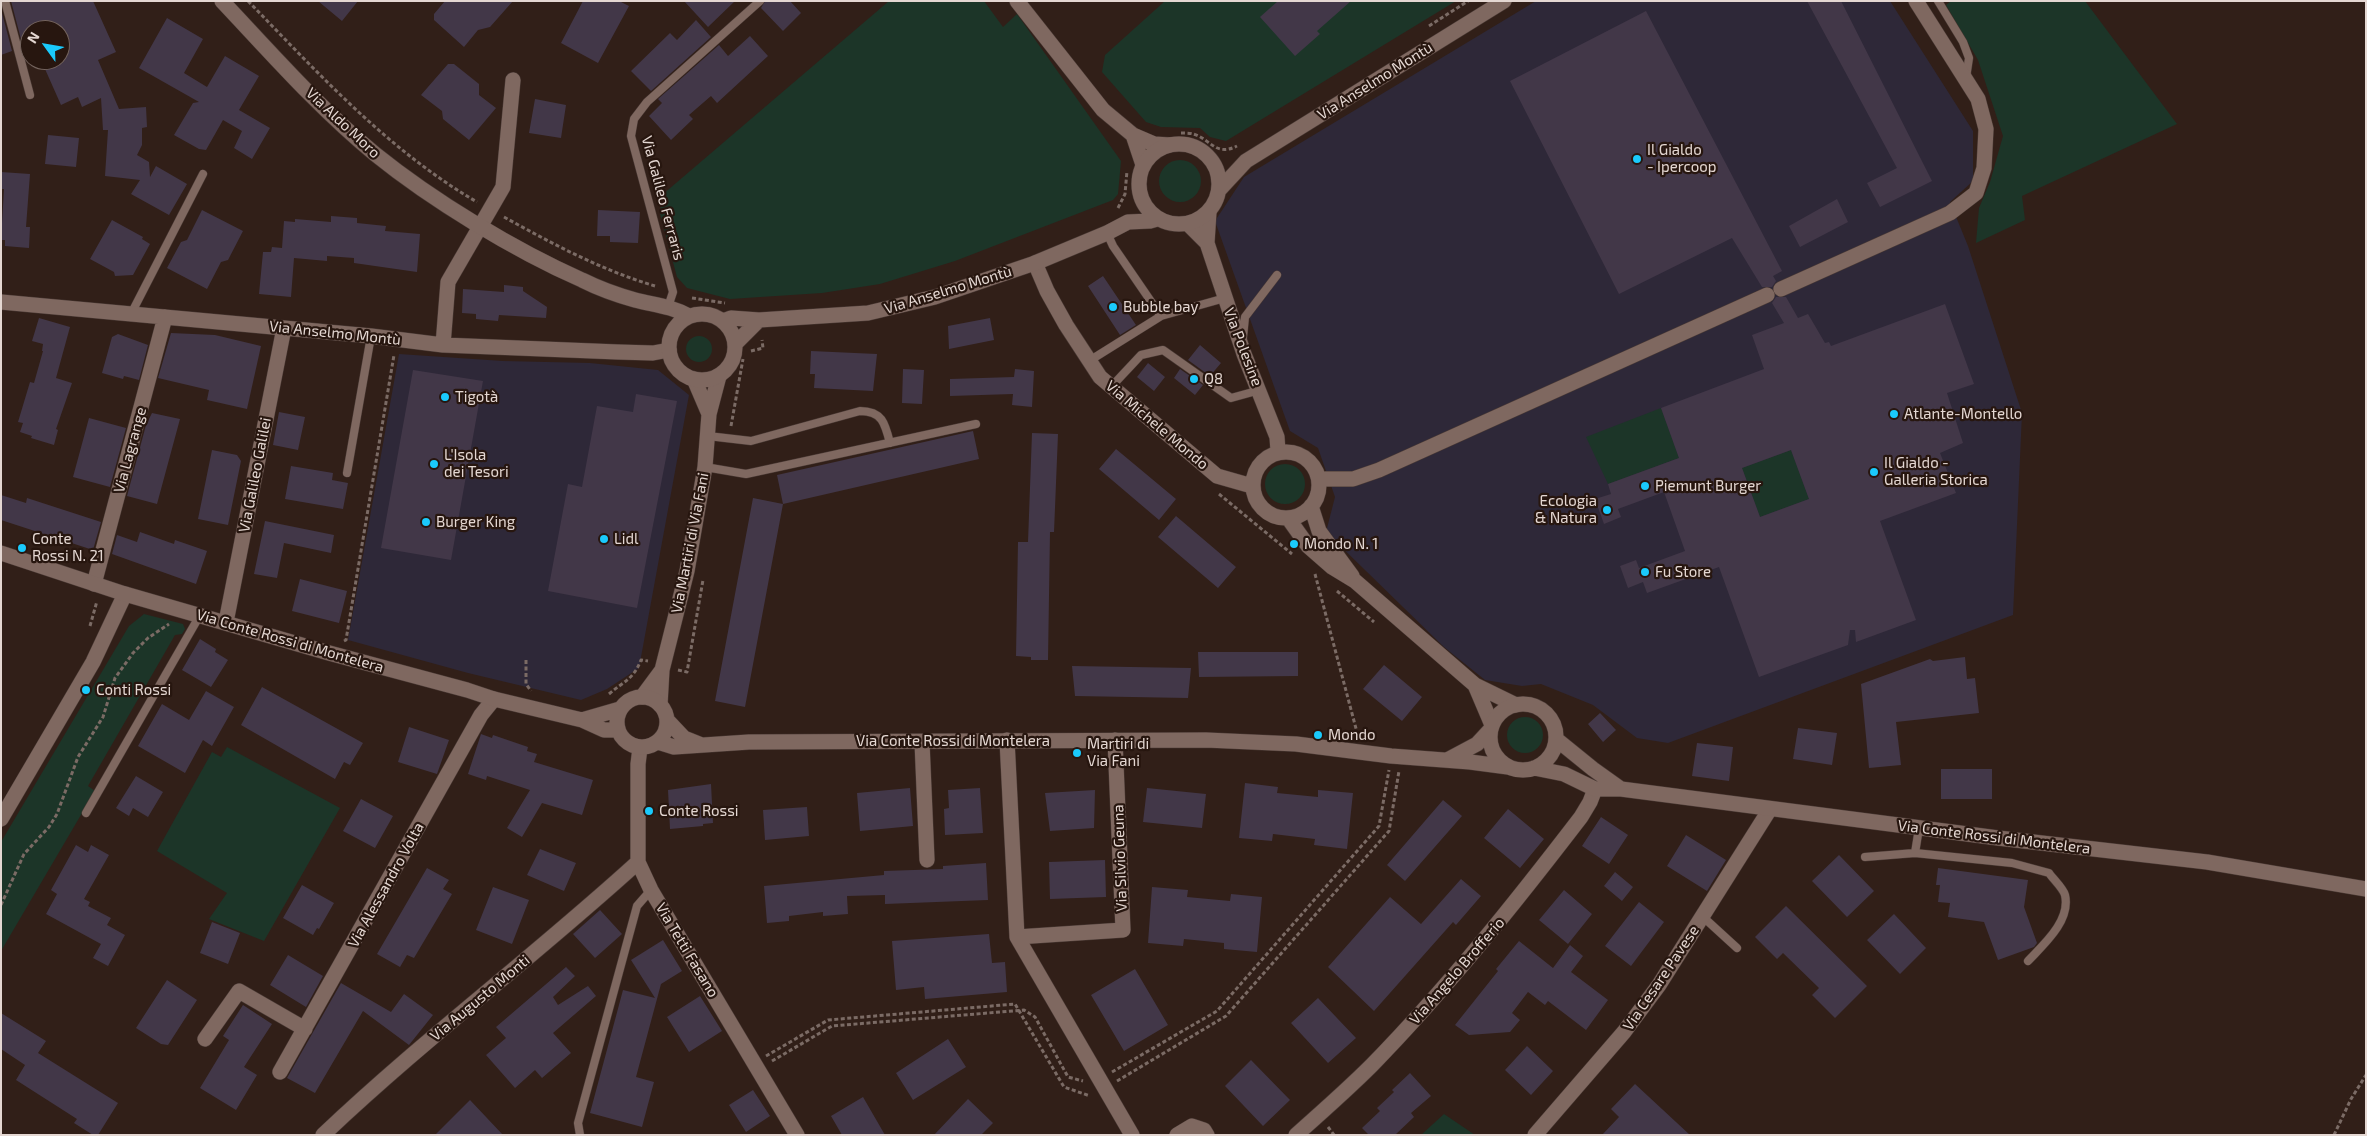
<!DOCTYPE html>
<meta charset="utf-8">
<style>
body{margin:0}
#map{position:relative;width:2367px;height:1136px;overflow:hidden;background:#311f18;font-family:"Exo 2",sans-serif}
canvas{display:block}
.frame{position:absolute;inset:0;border:2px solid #e4d7d2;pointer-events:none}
.north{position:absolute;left:20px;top:20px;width:50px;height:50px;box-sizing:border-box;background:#27160f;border:1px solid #73635d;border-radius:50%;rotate:302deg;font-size:14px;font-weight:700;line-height:20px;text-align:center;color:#e4d7d2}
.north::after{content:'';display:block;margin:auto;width:18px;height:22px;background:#1acafc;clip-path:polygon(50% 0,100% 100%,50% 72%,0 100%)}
</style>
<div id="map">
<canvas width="2367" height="1136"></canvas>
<div class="frame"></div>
<div class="north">N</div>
</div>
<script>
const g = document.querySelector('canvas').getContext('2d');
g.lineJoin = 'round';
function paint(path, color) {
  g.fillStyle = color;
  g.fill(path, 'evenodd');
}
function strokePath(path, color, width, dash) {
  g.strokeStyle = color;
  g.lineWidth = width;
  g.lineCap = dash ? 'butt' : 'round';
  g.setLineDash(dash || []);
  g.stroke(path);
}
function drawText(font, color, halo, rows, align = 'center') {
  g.font = font + ' "Exo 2",sans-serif';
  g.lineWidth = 4.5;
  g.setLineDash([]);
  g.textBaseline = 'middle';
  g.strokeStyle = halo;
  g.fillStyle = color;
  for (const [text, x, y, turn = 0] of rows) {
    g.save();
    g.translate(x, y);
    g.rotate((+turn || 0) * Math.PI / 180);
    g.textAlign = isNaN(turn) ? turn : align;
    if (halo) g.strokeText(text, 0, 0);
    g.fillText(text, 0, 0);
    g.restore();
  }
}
paint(new Path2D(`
 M1536,1H1890L1973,131V181L1950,202L1968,246L2022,413L2013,615L1668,743L1637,738L1593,705L1541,684L1522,686L1485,680L1444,647L1326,532L1335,497L1318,448L1290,431L1215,221L1244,177Z
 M399,354L503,361L590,363L658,370L689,395L639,668L607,689L581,700L468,673L348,640Z`), '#2e2838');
paint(new Path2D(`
 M889,1H984L1003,27L1017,14L1121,161L1118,194L1113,200L955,261L880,284L822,293L730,299L687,288L677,277L660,214L662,195Z
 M1165,1H1456L1226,141L1210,137L1200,128L1161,127L1146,122L1102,72L1105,55Z
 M1951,1H2085L2177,124L2022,196L2025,220L1976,243L1979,208L1990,182L2003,136L1978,60L1946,5Z
 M1159 181a21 21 0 1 1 42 0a21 21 0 1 1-42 0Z
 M686 349a13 13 0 1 1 26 0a13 13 0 1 1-26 0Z
 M1661,408L1679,458L1608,484L1586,437Z
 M1791,450L1809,499L1760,517L1742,468Z
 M1265 484a20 20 0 1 1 40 0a20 20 0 1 1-40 0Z
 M144,614L183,624L185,629L182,634L175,635L88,786L95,791L1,951V842L129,626Z
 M1507 735a18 18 0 1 1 36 0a18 18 0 1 1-36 0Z
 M227,747L340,808L264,941L209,919L227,893L157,851L212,752L221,757Z
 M1444,1114L1475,1135H1421Z`), '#1c3528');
paint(new Path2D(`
 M11,1H93L116,52L98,60L119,109L146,107L147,127L142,128V145L137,155L149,162L150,177L156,166L187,184L169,215L131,194L140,180L105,176L108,130H103L101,98L82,107L78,97L61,105L41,60H60V30H30V44L23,47Z
 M318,1H358L342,21Z
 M445,1H513L490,27L478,30L464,47L434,20V14Z
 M583,1H619L629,6L598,63L561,43Z
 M684,1H735L708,27Z
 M765,1H790L801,13L783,31L761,8Z
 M1278,1H1351L1317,31L1320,34L1295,56L1260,17Z
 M1807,1H1841L1932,181L1880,207L1867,183L1897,168Z
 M1,9L12,51L1,55Z
 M1646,11L1782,271L1773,276L1776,281L1772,287H1762L1732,238L1619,294L1510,81Z
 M167,18L203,39L184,73L207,87L225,56L259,76L239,110L270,128L252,159L234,148L242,131L223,120L206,150L199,149L174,135L193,103L199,102L139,68Z
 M696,20L711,37L651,91L631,71L670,33L677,40Z
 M750,36L768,56L717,103L711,96L689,115L693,119L671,140L649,116L662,103L658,99L719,45L728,56Z
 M448,64H454L479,84V95L496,108L469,140L443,119L442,111L421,95Z
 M535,99L566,105L561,138L529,133Z
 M48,135L79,138L76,167L45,164Z
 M1,172L30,174L26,227H30L29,248L5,246V240H1L4,189H1Z
 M1837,199L1848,222L1800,247L1789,226Z
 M202,210L243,231L228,260L221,262L207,289L167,268L181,242L187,240Z
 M598,210L640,212L638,243L610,242V236H597Z
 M331,216L357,218V223L386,226L385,231L420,234L417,272L354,263V258L327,256V261L294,258L291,297L259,294L263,252H271L272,247L282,248L284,221L295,222V219L331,222Z
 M112,220L143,237L142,239L150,244L133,275L115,276L114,272L90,259Z
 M1103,276L1136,325L1120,335L1088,286Z
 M504,285L523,287V291L547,307L546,318L499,315L498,321L476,319V314L462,313L463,289L504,292Z
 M1776,297H1786L1798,318L1808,314L1825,343L1829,342L1831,346L1945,304L1974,384L1947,393L1963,443L1940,453L1956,493L1880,521L1916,620L1856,642L1855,630H1850L1848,645L1759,677L1719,567L1647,593L1643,582L1628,588L1620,566L1636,560L1639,568L1685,551L1664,492L1618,509L1621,517L1604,524L1595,499L1611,494L1608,484L1679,458L1661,408L1764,369L1752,335L1784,323L1772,303ZM1791,450L1809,499L1760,517L1742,468Z
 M39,318L70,327L56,378L72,383L56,429L58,430L54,445L31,438L32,436L20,432L23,423L18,422L30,382L34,383L43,351H42L43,344L32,341Z
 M990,318L994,340L949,349L948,326Z
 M171,333L215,335L261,346L247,409L207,400L209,390L158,378Z
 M118,334L148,345L139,380L124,376L123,379L102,373L112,337Z
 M1200,345L1221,363L1210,376L1188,360Z
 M811,351L877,354L873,391L814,388L815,374H810Z
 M1148,363L1165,377L1154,391L1137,377Z
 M903,369L924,370L922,404L902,403Z
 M1015,369L1034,371L1032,407L1012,405L1013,394L950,396V379L1014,377Z
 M1180,369L1203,385L1195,395L1174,378Z
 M413,370L483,381L451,560L381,548Z
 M636,394L677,401L637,608L548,591L568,484L582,487L597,406L633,412Z
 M279,412L305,417L298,450L273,445Z
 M152,413L180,419L157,504L127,496L146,425Z
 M89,418L126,428L110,487L73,477Z
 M973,431L979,459L783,504L777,475Z
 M1032,433L1058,434L1054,532H1050L1048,660H1031V657L1016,656L1018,542H1028Z
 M1116,449L1176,499L1159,520L1099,469Z
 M212,450L237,455L241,461L228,525L198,519Z
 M291,466L333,473L332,480L348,483L343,509L285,499Z
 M1,495L26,503L27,498L101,522L93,550L1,520Z
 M753,498L783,504L745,707L715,701Z
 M1176,516L1236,567L1218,588L1158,537Z
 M265,521L334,535L331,553L284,543L277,578L254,574Z
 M140,532L174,544L175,540L207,551L196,584L112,554L117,535L137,542Z
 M300,579L347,591L339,623L292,611Z
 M200,639L216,649L215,652L228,660L211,687L182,670Z
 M1198,652H1298V676L1199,677Z
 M1965,657L1967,679L1975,678L1979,713L1896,722L1901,765L1869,768L1861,684L1930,659L1933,661Z
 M1384,665L1422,697L1402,721L1363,689Z
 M1072,666L1191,668L1188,698L1075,696Z
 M262,687L363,743L350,765L344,762L335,779L241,725Z
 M206,691L234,707L212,746L203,740L185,773L138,746L162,704L189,720Z
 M1600,713L1616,730L1603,742L1588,724Z
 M409,727L449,740L437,774L398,762Z
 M1798,728L1837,733L1832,765L1793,759Z
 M481,734L492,738L493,735L528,747L527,751L537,754L534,762L593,780L582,815L542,803L522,837L507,828L530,790L487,776L486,780L468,774Z
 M1697,743L1733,747L1729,781L1692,776Z
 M1941,769H1992V799H1941Z
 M136,776L163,792L148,817L133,808L129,816L116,808Z
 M1245,783L1278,787L1277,793L1318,797V790L1353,793L1347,849L1314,845L1315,839L1273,834L1272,841L1239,838Z
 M711,784L713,823L703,824V826L670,829L668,790Z
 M910,788L913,826L860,831L857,793Z
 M980,788L983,833L945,835L944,809L949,808L948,790Z
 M1147,788L1206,794L1202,828L1143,822Z
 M1095,790L1094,828L1050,831L1045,793Z
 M361,799L393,816L375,848L343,831Z
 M1443,800L1462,816L1405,881L1387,865Z
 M807,807L809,836L765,840L763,810Z
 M1508,809L1544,839L1520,868L1484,838Z
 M1601,817L1628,835L1609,864L1582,846Z
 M1686,835L1726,860L1707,891L1667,866Z
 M76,845L88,852L91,845L109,855L84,899L90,902L88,906L111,918L107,925L125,935L108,966L93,958L101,944L46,914L57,894L51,890Z
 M540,849L576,863L564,891L527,875Z
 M1839,855L1874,891L1847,917L1812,881Z
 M1105,860L1106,897L1050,899L1049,862Z
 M986,863L988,900L885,904V895L847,896L848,914L823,916V912L789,916V921L767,923L764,886L884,875V871L943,869V866Z
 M427,868L449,880L443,889L452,894L414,958L407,955L400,967L377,954Z
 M1938,868L2028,880L2024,907L2037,943L2034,947L1998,960L1984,922L1948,917L1950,903L1938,902L1940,885H1936Z
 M1615,872L1633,887L1622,901L1604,886Z
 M1461,879L1481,896L1456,925L1453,922L1374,1011L1328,967L1390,897L1421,924Z
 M302,885L334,903L319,929L317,928L313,935L283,918Z
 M493,887L529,900L512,944L476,930Z
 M1152,887L1188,890L1187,897L1230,901L1231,894L1262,897L1257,952L1224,949V943L1184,939L1183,946L1148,943Z
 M1564,890L1592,914L1568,944L1539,920Z
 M1639,902L1664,922L1631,966L1605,946Z
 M1786,906L1867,986L1835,1018L1812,995L1819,988L1783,953L1777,959L1755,937Z
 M600,910L622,934L595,958L573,934Z
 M1894,914L1926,948L1900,974L1867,940Z
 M212,922L240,933L228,964L200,953Z
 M989,934L992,963L1005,962L1007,992L925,999L924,987L896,990L892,941Z
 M663,940L682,971L661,984L636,1077L654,1082L642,1127L590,1113L623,990L655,998L631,960Z
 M1519,941L1553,968L1570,945L1583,956L1571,972L1608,1000L1586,1030L1548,1001L1545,1005L1528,992L1512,1013L1520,1020L1510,1032L1469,1035L1455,1025L1498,971L1496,969Z
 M288,955L323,976L306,1007L270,985Z
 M566,967L575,976L553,997L558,1005L588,986L596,996L553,1033L571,1053L542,1078L535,1070L515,1088L486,1055L506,1038L496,1027Z
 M1135,969L1168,1025L1124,1051L1091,995Z
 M167,980L197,1000L168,1045L161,1044L136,1028Z
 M341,983L391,1012L404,994L433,1015L409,1045L363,1011L315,1093L287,1078Z
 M700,996L722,1031L689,1052L667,1017Z
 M1318,998L1356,1038L1328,1063L1291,1023Z
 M243,1005L272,1024L244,1067L257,1075L236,1110L200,1088L229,1040L223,1036Z
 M1,1013L46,1041L38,1053L118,1103L98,1135H93L74,1123L77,1119L16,1080L25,1065L1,1049Z
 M948,1039L966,1067L913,1100L896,1073Z
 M1527,1046L1553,1071L1531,1095L1505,1070Z
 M1251,1060L1290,1100L1263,1126L1225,1086Z
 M1410,1073L1431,1096L1411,1113L1414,1117L1395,1135H1369L1362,1128L1380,1111L1377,1108L1394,1092L1392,1090Z
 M1635,1084L1690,1135H1602L1619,1117L1611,1109Z
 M753,1090L770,1116L746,1132L729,1105Z
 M863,1097L885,1135H842L831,1116Z
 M968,1099L993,1123L981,1135H934Z
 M470,1100L503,1135H435Z`), '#423748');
const lane = new Path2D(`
 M5,1L30,95
 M1938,1L1963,42L1969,58L1966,78
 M668,307L673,292L631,136L634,119L647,102L760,1
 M131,314L203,174
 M1161,316L1225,298
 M1243,337L1245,317L1277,275
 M1089,361L1161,316L1113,246L1107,233
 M1111,387L1141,355L1163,350L1231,398L1260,390
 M708,436L751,441L860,411C882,411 885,423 890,443
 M705,467L746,474L976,424
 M347,473L371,336
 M86,813L200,615
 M1915,853L1919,828
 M1865,857L1915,853L2012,863L2049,873C2053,879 2063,888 2065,895C2071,921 2043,945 2028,961
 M1702,916L1737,948
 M580,1135L578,1123L637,906L651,890`);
const street = new Path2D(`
 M1017,1L1103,110L1133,135L1154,144L1170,145
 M1133,135L1143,165
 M1209,212L1207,243L1244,354L1277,437L1278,451
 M1188,224L1207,243
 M1035,263L1047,291L1066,325L1100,377L1217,476L1252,486
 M1781,289L1950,213L1976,193L1984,168L1986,129L1978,99L1916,1
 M1,302L371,336L443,345L618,352L653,353L669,350
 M443,345L448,282L503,187L513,80
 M694,379L709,414
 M1253 485a33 33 0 1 1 66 0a33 33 0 1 1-66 0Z
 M1319,479H1353L1379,470L1767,295
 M1311,506L1319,531L1352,576
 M1288,518L1308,546L1332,567L1355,581L1475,685L1516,705
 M94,584L165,317
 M226,622L284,328
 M1475,685L1492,725
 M642,697L662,670
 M660,705L662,670L687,571L705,467L709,414L719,376
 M1007,740L1017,937L1132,1135
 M922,742L927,860
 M640,748L638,764V862L651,890L797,1135
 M1,819L93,662L125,594
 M1017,937L1123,930L1115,740
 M205,1039L239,991L305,1029
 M280,1072L481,715L494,699
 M323,1135C424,1039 535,956 638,862
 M1177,1135L1192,1126L1204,1130L1207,1135
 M1296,1135C1322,1112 1348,1089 1372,1065C1448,987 1515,903 1581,817L1590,802L1595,789
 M1535,1135L1624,1032L1659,985L1770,809`);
const secondary = new Path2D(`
 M222,1C271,53 319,108 375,154C432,200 514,250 582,280C598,288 617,295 635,300C654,305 671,306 689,316
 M1139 184a40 40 0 1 1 80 0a40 40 0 1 1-80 0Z
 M1220,189L1246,161L1504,1
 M669 347a33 33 0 1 1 66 0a33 33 0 1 1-66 0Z
 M723,321L731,318L759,320L868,313L935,297L1035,263L1107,233L1128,222L1150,221L1157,219
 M735,344L759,320
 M1,553L125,594L329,653L467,690L494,699L582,720L604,730H618
 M617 722a25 25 0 1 1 50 0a25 25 0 1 1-50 0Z
 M1490 737a33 33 0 1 1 66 0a33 33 0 1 1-66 0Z
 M582,720L620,709
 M667,720L684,738L699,744
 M1556,739L1593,769L1621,789
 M658,742L674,747L749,742L1206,740L1296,744L1391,756L1470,762L1508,767
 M1447,760L1477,744L1490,730
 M1534,768L1564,774L1595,789H1621L1998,838L2207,862L2366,889`);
strokePath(lane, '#4a3a35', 9);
strokePath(street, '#4a3a35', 16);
strokePath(secondary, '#4a3a35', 16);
strokePath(new Path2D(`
 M248,1C318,73 389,151 477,202
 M1429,26L1468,1
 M1181,133C1185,133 1190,133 1193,134C1211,139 1215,157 1237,146
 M1118,208L1125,194L1127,171
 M504,217C553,244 601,270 655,286
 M692,298L725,303
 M751,351L763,348L762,340
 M731,426L743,359
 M1219,494L1292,554
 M1315,574L1358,736
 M1337,591L1374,622
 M90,626L97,601
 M344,641L346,640L394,355
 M526,660V684L531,691
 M678,670L687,672L703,580
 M609,694C624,681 633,680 641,660L648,661
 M1,905L24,854L49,827L57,814L78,757L103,717L115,678L133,653L148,638L169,624
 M766,1056L828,1020L1015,1004L1064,1087L1090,1096
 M772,1061L832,1026L1024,1010L1035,1017L1068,1077L1083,1081
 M1112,1072L1217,1011L1379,826L1389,770
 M1117,1081L1226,1016L1389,831L1399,771
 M1328,1127L1334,1135
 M2334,1135L2351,1099L2366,1075`), '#7b6b65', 3, [4, 2.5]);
strokePath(lane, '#7f6860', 8);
strokePath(street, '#7f6860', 15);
strokePath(secondary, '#7f6860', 15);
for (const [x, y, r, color] of [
 [1637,159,5,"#1acafc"],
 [1113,307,5,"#1acafc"],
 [1194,379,5,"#1acafc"],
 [445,397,5,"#1acafc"],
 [1894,414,5,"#1acafc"],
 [434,464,5,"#1acafc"],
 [1874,472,5,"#1acafc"],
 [1645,486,5,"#1acafc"],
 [1607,510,5,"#1acafc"],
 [426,522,5,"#1acafc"],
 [604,539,5,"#1acafc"],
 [1294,544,5,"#1acafc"],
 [22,548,5,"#1acafc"],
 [1645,572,5,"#1acafc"],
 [86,690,5,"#1acafc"],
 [1318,735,5,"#1acafc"],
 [1077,753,5,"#1acafc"],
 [649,811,5,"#1acafc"]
]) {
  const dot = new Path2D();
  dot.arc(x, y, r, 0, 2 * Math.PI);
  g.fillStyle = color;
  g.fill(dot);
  strokePath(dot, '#27160f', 2);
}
drawText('15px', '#e4d7d2', '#27160f', [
 ["Via Anselmo Montù",1375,81,-32],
 ["Via Aldo Moro",343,123,43],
 ["Via Galileo Ferraris",663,198,75],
 ["Via Anselmo Montù",948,290,-17],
 ["Via Anselmo Montù",335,333,6],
 ["Via Polesine",1243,347,69],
 ["Via Michele Mondo",1157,425,40],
 ["Via Lagrange",130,450,-75],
 ["Via Galileo Galilei",255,475,-79],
 ["Via Martiri di Via Fani",690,543,-79],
 ["Via Conte Rossi di Montelera",290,641,16],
 ["Via Conte Rossi di Montelera",953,741],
 ["Via Conte Rossi di Montelera",1994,837,7],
 ["Via Silvio Geuna",1120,858,-92],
 ["Via Alessandro Volta",386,885,-61],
 ["Via Tetti Fasano",687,950,59],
 ["Via Angelo Brofferio",1457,971,-49],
 ["Via Cesare Pavese",1661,978,-56],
 ["Via Augusto Monti",480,998,-40]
]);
drawText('15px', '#e4d7d2', '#27160f', [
 ["Il Gialdo",1647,150],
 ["- Ipercoop",1647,167],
 ["Bubble bay",1123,307],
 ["Q8",1204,379],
 ["Tigotà",455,397],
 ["Atlante-Montello",1904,414],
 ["L'Isola",444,455],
 ["dei Tesori",444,472],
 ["Il Gialdo -",1884,463],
 ["Galleria Storica",1884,480],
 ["Piemunt Burger",1655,486],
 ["Ecologia",1597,501,"right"],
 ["& Natura",1597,518,"right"],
 ["Burger King",436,522],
 ["Conte",32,539],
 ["Rossi N. 21",32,556],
 ["Lidl",614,539],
 ["Mondo N. 1",1304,544],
 ["Fu Store",1655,572],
 ["Conti Rossi",96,690],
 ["Mondo",1328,735],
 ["Martiri di",1087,744],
 ["Via Fani",1087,761],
 ["Conte Rossi",659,811]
], 'left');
</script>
